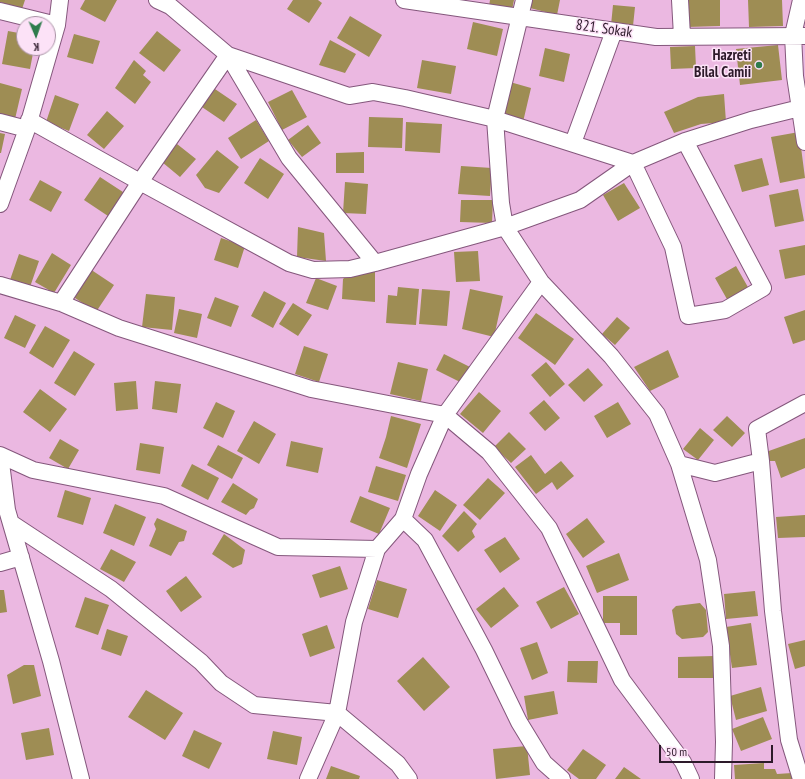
<!DOCTYPE html>
<style>
body{margin:0}
#map{position:relative;width:805px;height:779px;overflow:hidden;background:#ebb8e1;font-family:"PT Sans Narrow",sans-serif}
canvas{display:block}
.north{position:absolute;left:16px;top:16px;width:40px;height:40px;box-sizing:border-box;background:#fce2f7;border:1px solid #a992a5;border-radius:50%;rotate:178deg;font-size:11px;font-weight:700;line-height:16px;text-align:center;color:#2d1a2a}
.north::after{content:'';display:block;margin:auto;width:14px;height:18px;background:#2e7c4c;clip-path:polygon(50% 0,100% 100%,50% 72%,0 100%)}
.scale{position:absolute;left:659px;top:745px;width:114px;height:18px;box-sizing:border-box;border:2px solid #2d1a2a;border-top:0;padding-left:5px;font-size:12px;line-height:14px;white-space:nowrap;color:#2d1a2a;-webkit-text-stroke:3px #fce2f7;paint-order:stroke}
</style>
<div id="map">
<canvas width="805" height="779"></canvas>
<div class="north">K</div>
<div class="scale">50 m</div>
</div>
<script>
const g = document.querySelector('canvas').getContext('2d');
g.lineJoin = 'round';
function paint(path, color) {
  g.fillStyle = color;
  g.fill(path, 'evenodd');
}
function strokePath(path, color, width, dash) {
  g.strokeStyle = color;
  g.lineWidth = width;
  g.lineCap = dash ? 'butt' : 'round';
  g.setLineDash(dash || []);
  g.stroke(path);
}
function drawText(font, color, halo, rows, align = 'center') {
  g.font = font + ' "PT Sans Narrow",sans-serif';
  g.lineWidth = 3;
  g.setLineDash([]);
  g.textBaseline = 'middle';
  g.strokeStyle = halo;
  g.fillStyle = color;
  for (const [text, x, y, turn = 0] of rows) {
    g.save();
    g.translate(x, y);
    g.rotate((+turn || 0) * Math.PI / 180);
    g.textAlign = isNaN(turn) ? turn : align;
    if (halo) g.strokeText(text, 0, 0);
    g.fillText(text, 0, 0);
    g.restore();
  }
}
paint(new Path2D(`
 M0,0H25L22,9L0,2Z
 M85,0H117L105,22L80,9Z
 M293,0H318L322,3L309,23L287,9Z
 M490,0H514L512,10L489,6Z
 M532,0H560L557,15L530,8Z
 M686,0H720V26L687,27Z
 M748,0H782L783,26L749,27Z
 M613,5L635,7L633,26L611,25Z
 M350,16L382,35L369,57L337,38Z
 M473,22L503,29L497,56L467,49Z
 M8,31L24,34V48H34L30,69L2,64Z
 M157,31L181,50L164,72L139,53Z
 M74,34L100,41L93,64L67,57Z
 M330,40L356,54L345,73L319,65Z
 M778,45L782,80L740,85L736,49Z
 M695,46L696,68L671,69L670,47Z
 M545,48L570,54L564,82L539,76Z
 M134,60L146,71L143,75L151,82L135,104L115,88Z
 M422,60L456,66L451,94L417,88Z
 M510,82L531,88L523,122L501,117Z
 M0,83L22,89L15,119L0,115Z
 M212,87L237,104L224,122L199,105Z
 M292,90L307,117L282,130L268,102Z
 M724,94L726,122L701,124L674,133L664,112L698,97Z
 M55,95L79,104L69,131L46,122Z
 M107,111L124,126L104,149L87,135Z
 M369,117L403,118L402,148L368,147Z
 M256,120L269,141L241,159L228,138Z
 M406,122L442,124L440,153L405,151Z
 M308,125L321,143L302,157L288,140Z
 M799,132L805,178L780,183L771,137Z
 M0,133L5,134L1,153H0Z
 M177,144L196,159L180,177L162,162Z
 M217,150L239,167L219,193L205,188L196,175Z
 M364,152V173H336V153Z
 M260,158L284,174L268,199L244,183Z
 M762,158L769,185L742,192L734,165Z
 M461,166L492,168L490,196L458,194Z
 M100,177L126,194L111,218L84,200Z
 M40,180L62,192L51,212L29,200Z
 M345,182L368,184L366,214L343,213Z
 M624,183L640,208L618,221L603,195Z
 M798,189L804,221L775,227L769,195Z
 M461,200H493L492,223L460,222Z
 M298,227L324,233L326,261L297,257Z
 M221,238L245,246L238,268L214,260Z
 M805,245V275L785,279L779,250Z
 M478,251L480,281L456,282L454,252Z
 M52,253L71,265L54,293L35,282Z
 M19,254L39,261L30,287L10,280Z
 M736,266L749,289L728,301L715,278Z
 M90,269L114,285L96,312L72,296Z
 M375,271V302L342,299L343,279L349,273Z
 M316,278L337,286L328,310L306,303Z
 M398,287L419,289L416,325L386,323L388,295L397,296Z
 M422,289L450,291L447,326L419,324Z
 M470,289L503,296L494,337L462,329Z
 M264,291L286,303L273,328L251,316Z
 M146,294L175,297L172,330L142,327Z
 M215,297L239,306L231,327L207,318Z
 M293,303L312,315L298,336L279,324Z
 M179,309L202,314L197,338L174,333Z
 M805,310V340L793,344L784,317Z
 M536,313L574,339L555,365L518,338Z
 M15,315L36,325L25,348L4,338Z
 M617,317L630,328L615,345L602,334Z
 M45,326L70,340L53,368L29,353Z
 M304,346L328,354L319,382L295,374Z
 M668,350L679,377L650,391L634,367Z
 M74,351L95,364L75,396L54,383Z
 M444,354L470,367L462,383L436,370Z
 M398,362L428,369L421,401L390,394Z
 M546,362L565,384L550,397L531,375Z
 M588,368L603,385L584,402L568,385Z
 M136,381L138,409L116,411L114,383Z
 M155,381L181,384L177,413L152,409Z
 M40,389L67,409L50,432L23,412Z
 M479,392L501,411L483,433L460,414Z
 M544,400L560,418L545,431L529,413Z
 M216,402L235,411L223,438L203,428Z
 M618,402L631,424L607,438L594,416Z
 M391,416L421,424L407,468L379,458L386,437Z
 M727,416L745,433L732,447L713,430Z
 M254,421L276,434L259,464L237,451Z
 M700,428L714,440L698,460L683,449Z
 M509,432L526,449L511,463L494,447Z
 M805,438V468L781,478L775,461H769L766,452Z
 M60,439L79,450L68,469L49,458Z
 M291,441L323,448L318,473L286,466Z
 M140,443L164,447L160,474L136,470Z
 M218,445L243,458L232,479L207,465Z
 M531,455L545,474L561,461L574,476L557,490L552,482L536,494L515,467Z
 M192,464L219,478L208,500L181,486Z
 M376,466L406,475L398,501L368,492Z
 M488,478L505,493L480,520L463,505Z
 M233,483L258,499L254,508L250,510L246,515L221,502Z
 M65,490L91,498L83,525L57,517Z
 M435,490L457,505L440,531L418,516Z
 M360,496L390,508L379,534L350,522Z
 M115,504L146,517L134,546L103,533Z
 M464,511L477,524L472,531L475,537L458,552L442,536Z
 M805,515V537L778,538L776,517Z
 M157,518L187,531L184,541L179,542L171,556L149,546L156,529L154,524Z
 M587,518L605,542L583,558L566,534Z
 M224,534L245,550L242,564L233,568L212,554Z
 M505,537L520,559L500,573L484,550Z
 M111,549L136,562L124,582L100,569Z
 M619,553L629,580L597,593L586,566Z
 M340,566L348,589L320,598L312,575Z
 M186,576L202,597L181,612L166,591Z
 M377,580L407,589L398,618L368,609Z
 M504,587L519,606L491,628L476,609Z
 M564,587L579,614L551,629L536,602Z
 M0,590H4L7,612L0,613Z
 M755,591L758,616L726,619L724,594Z
 M603,596H637V635H620V623H603Z
 M85,597L109,605L98,635L75,627Z
 M700,603L706,610L708,632L703,637L682,639L676,634L672,610L676,606Z
 M751,623L757,665L732,668L726,627Z
 M327,625L335,648L310,657L302,634Z
 M107,629L128,636L121,656L101,649Z
 M805,640V666L795,669L788,644Z
 M537,642L548,673L532,680L520,648Z
 M714,656V678H678V657Z
 M423,657L450,687L424,711L397,681Z
 M568,661H598L597,683L567,682Z
 M24,665H34L41,696L13,704L7,675Z
 M761,687L767,711L736,720L730,696Z
 M146,690L183,713L165,740L128,717Z
 M554,691L558,714L528,720L524,696Z
 M763,717L772,739L741,751L732,729Z
 M49,728L54,755L26,760L21,733Z
 M194,730L222,743L209,769L182,756Z
 M273,731L302,737L297,765L267,759Z
 M527,746L530,775L496,779L493,749Z
 M583,749L606,765L596,779H579L567,770Z
 M764,763V769H775L777,774L792,773L793,779H735L734,765Z
 M331,766L360,776L359,779H326Z
 M624,767L641,779H615Z`), '#9e8d54');
const minor = new Path2D(`
 M157,0L170,6L228,55L289,158L375,263
 M404,0L656,37L805,36
 M524,0L495,119L501,203L505,227L541,282L611,356L657,414L679,464L715,473L761,461
 M680,0L682,36
 M801,0L793,35L795,76L805,142
 M0,11L57,25
 M228,55L349,96L373,92L405,98L495,119L633,163L673,247L688,316L725,310L763,288L685,141
 M29,120L140,182L289,263L313,270L350,269L375,263L505,227L580,200L633,163L685,141L751,120L800,108H805
 M0,122L27,129
 M573,143L614,31
 M0,204L27,129L57,25L60,0
 M0,285L61,303L119,328L311,389L445,415L489,452L549,528L622,680L683,762L691,779
 M61,303L140,182L228,55
 M0,455L33,470L164,496L278,547L377,549
 M0,455L7,510L51,661L81,779
 M679,464L708,560L721,646L724,742L723,779
 M403,519L425,540L484,650L519,722L544,763L562,779
 M11,523L111,589L201,662L221,683L254,705L337,713L398,764L409,779
 M0,563L21,557
 M308,779L337,713L354,622L377,549L403,519L419,474L445,415L541,282
 M801,779L789,740L773,611L761,461L757,429L805,403`);
strokePath(minor, '#84577c', 18);
strokePath(minor, '#fff', 16);
for (const [x, y, r, color] of [
 [759,65,4,"#2e7c4c"]
]) {
  const dot = new Path2D();
  dot.arc(x, y, r, 0, 2 * Math.PI);
  g.fillStyle = color;
  g.fill(dot);
  strokePath(dot, '#fce2f7', 1.5);
}
drawText('15px', '#2d1a2a', '#fce2f7', [
 ["821. Sokak",604,29,8]
]);
drawText('bold 15px', '#2d1a2a', '#fce2f7', [
 ["Hazreti",751,56],
 ["Bilal Camii",751,73]
], 'right');
</script>
